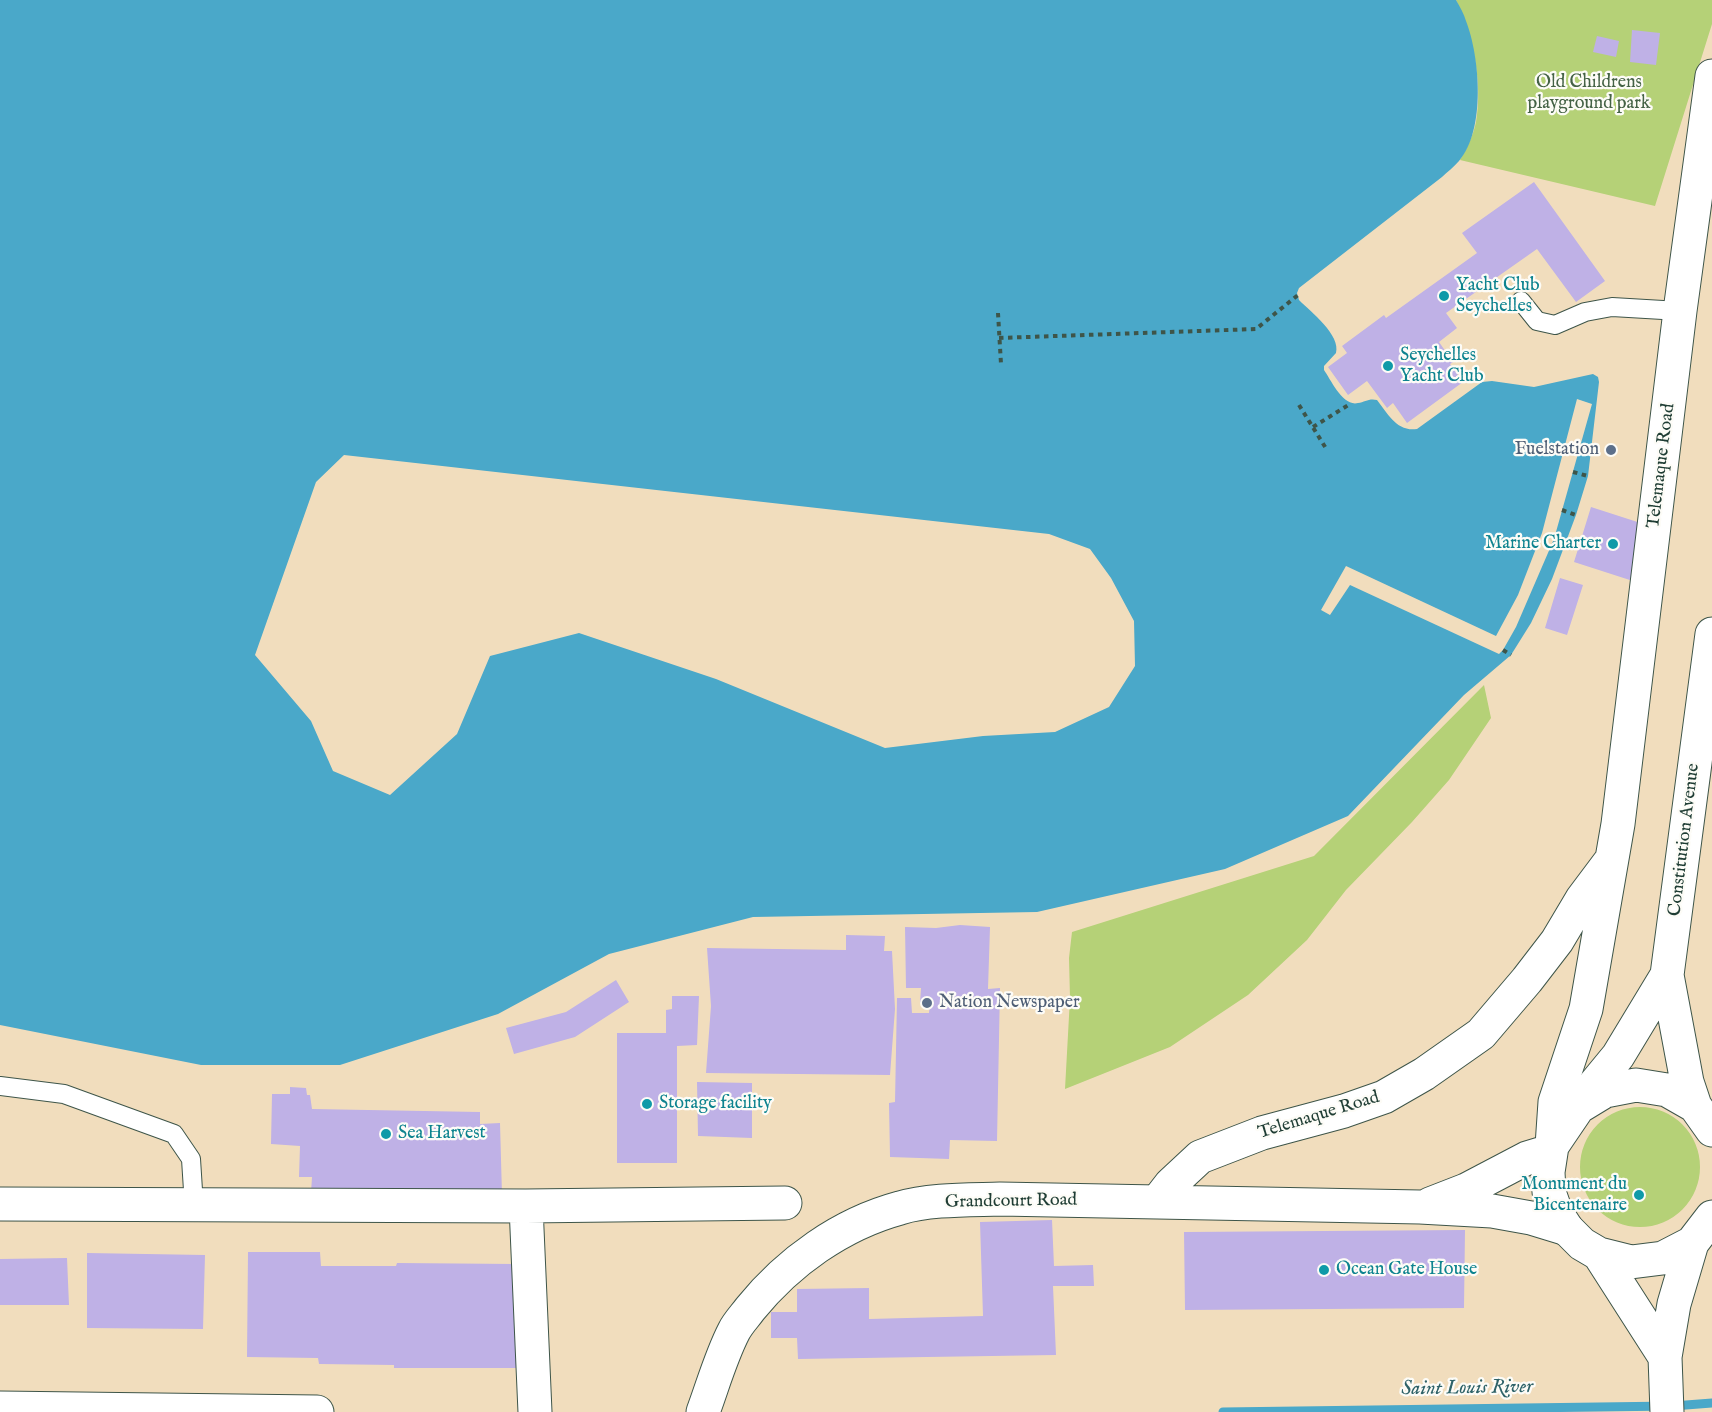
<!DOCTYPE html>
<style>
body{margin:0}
canvas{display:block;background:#f1ddbd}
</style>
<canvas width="1712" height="1412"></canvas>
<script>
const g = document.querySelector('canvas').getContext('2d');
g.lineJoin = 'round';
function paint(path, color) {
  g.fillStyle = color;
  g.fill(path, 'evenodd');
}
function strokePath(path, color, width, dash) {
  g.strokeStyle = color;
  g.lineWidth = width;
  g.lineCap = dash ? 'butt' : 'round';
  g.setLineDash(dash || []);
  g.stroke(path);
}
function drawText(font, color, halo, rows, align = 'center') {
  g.font = font + ' "IM FELL English",serif';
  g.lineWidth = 4.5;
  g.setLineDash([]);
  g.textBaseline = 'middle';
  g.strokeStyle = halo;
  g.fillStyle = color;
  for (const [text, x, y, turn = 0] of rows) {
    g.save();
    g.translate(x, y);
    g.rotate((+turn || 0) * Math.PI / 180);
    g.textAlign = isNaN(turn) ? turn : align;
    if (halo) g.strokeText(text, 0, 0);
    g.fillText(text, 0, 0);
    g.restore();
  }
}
paint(new Path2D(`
 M1456,0H1712V24L1655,206L1460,160C1467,148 1473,136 1476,122C1483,83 1473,35 1456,0Z
 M1484,685L1491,718L1449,780L1412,822L1346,890L1307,940L1248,995L1170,1047L1065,1089L1070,998L1069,958L1072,932L1314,856Z
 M1580 1167a60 60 0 1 1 120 0a60 60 0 1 1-120 0Z`), '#b5d177');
paint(new Path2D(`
 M0,0H1456C1460,7 1464,14 1466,21C1480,57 1486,130 1459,161C1454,167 1447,172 1442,177L1299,288L1297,293L1299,300C1311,312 1341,335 1336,353L1324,366V370C1331,380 1343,407 1358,403C1365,402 1369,398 1377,400C1388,414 1397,432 1417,429L1482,382L1492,381L1534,387L1593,374L1598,377L1599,382L1588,476L1576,515L1552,579L1531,623L1511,655L1464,695L1348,816L1225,869L1037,912L753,917L609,954L498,1014L340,1065H201L0,1025ZM344,455L1049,534L1090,549L1111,578L1134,621L1135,666L1109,707L1055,732L983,736L885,748L716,679L579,633L490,656L457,734L390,795L333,771L311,721L255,655L316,482Z`), '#4aa8c9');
paint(new Path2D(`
 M1577,399L1592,404L1554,539L1516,627L1503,650L1499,654L1350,585L1330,615L1321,610L1346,566L1496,636L1518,595L1542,533Z`), '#f1ddbd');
strokePath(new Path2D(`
 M1223,1412L1673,1406L1712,1403`), '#4aa8c9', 9);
paint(new Path2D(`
 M1632,30L1660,33L1656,65L1630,62Z
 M1597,36L1619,41L1616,57L1593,52Z
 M1534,182L1605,281L1576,302L1537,249L1446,313L1457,328L1439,342L1453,362L1450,364L1463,382L1407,423L1393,403L1387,408L1367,381L1348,395L1328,367L1347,353L1342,346L1384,315L1386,318L1477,253L1462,233Z
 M1591,507L1653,527L1636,582L1574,562Z
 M1560,578L1583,585L1567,635L1545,628Z
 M960,925L990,927L988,989L1000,988L997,1141L950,1140L949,1159L890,1157L889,1103L895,1102L897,998H911L912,1013H929L930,1003H920L921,988H906L905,927L936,928Z
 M846,935L885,936L884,951H892L895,1009L890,1075L706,1073L711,1006L707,948L846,950Z
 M616,980L629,1002L575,1037L514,1054L506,1028L566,1012Z
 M672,996H699L697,1045L677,1046V1163H617V1033H666V1010L672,1009Z
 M697,1082L752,1083V1138L698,1136Z
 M290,1087L306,1088L307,1095H310L312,1109L480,1112V1124L500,1123L502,1195L311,1193L312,1177H299L300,1146L271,1144L272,1094H290Z
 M1052,1220L1054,1266L1093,1265L1094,1286H1053L1056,1355L798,1359L797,1338H771V1312H797V1289L869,1288V1319L983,1316L980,1222Z
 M1465,1230L1464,1308L1185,1310L1184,1232Z
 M248,1252H320L321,1266H396L397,1263L516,1264L517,1368H394V1365L319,1364L318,1358L247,1357Z
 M87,1253L205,1255L203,1329L87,1328Z
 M67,1258L69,1305H0V1259Z`), '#bfb1e6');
const lane = new Path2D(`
 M1521,301L1537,321L1555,325L1585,312L1612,307L1680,311
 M0,1086L64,1094L174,1134L191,1159L194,1206`);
const street = new Path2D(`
 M0,1204L526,1206L535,1412
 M526,1206L785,1203
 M0,1408L317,1412`);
const secondary = new Path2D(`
 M1552,1146L1555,1102L1586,1009L1618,824L1680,311L1712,76
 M1157,1202L1171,1184L1200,1157L1262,1133L1344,1111L1384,1097L1424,1074L1481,1034L1527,980L1557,941L1582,899L1609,863
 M1430,1204L1466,1190L1527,1158L1550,1151
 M703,1412C713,1385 721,1356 734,1331C738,1323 745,1316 750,1309C788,1262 841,1224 900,1208C929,1199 970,1200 1000,1199L1420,1207L1492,1211L1531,1218L1567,1229`);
const primary = new Path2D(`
 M1667,975L1618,1056L1590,1090L1552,1146L1548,1172L1549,1192L1556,1212L1567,1229L1582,1244L1599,1254L1631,1262L1663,1258L1692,1243L1712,1217
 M1582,1105L1605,1091L1636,1085L1667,1090L1695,1106L1712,1130
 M1695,1106L1687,1082L1667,975L1712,634
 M1599,1254L1665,1357
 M1667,1412L1665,1357L1674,1304L1692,1243`);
strokePath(lane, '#3e5549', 20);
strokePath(street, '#3e5549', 35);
strokePath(secondary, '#3e5549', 35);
strokePath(primary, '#3e5549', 35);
strokePath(new Path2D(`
 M998,313L1001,364
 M999,338L1256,329L1298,295
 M1299,405L1327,450
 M1313,427L1350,404
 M1573,472L1588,476
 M1562,510L1576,515
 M1554,539L1565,543
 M1503,650L1511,655`), '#3e5549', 4, [4.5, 4.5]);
strokePath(lane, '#fff', 18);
strokePath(street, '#fff', 33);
strokePath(secondary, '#fff', 33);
strokePath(primary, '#fff', 33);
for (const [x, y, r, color] of [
 [1444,296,6,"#0f9aa8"],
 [1388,366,6,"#0f9aa8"],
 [1611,450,6,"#5c6f8a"],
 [1613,544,6,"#0f9aa8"],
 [927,1003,6,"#5c6f8a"],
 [647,1104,6,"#0f9aa8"],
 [386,1134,6,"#0f9aa8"],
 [1639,1195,6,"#0f9aa8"],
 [1324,1270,6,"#0f9aa8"]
]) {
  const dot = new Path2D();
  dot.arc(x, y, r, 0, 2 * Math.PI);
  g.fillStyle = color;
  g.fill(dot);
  strokePath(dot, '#fdfcf7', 2);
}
drawText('18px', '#446245', '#fdfcf7', [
 ["Old Childrens",1589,83],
 ["playground park",1589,104]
]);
drawText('18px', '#0d838f', '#fdfcf7', [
 ["Yacht Club",1456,286],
 ["Seychelles",1456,307],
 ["Seychelles",1400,356],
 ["Yacht Club",1400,377],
 ["Marine Charter",1601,544,"right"],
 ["Storage facility",659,1104],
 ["Sea Harvest",398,1134],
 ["Monument du",1627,1185,"right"],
 ["Bicentenaire",1627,1206,"right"],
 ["Ocean Gate House",1336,1270]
], 'left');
drawText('18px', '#4e5e75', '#fdfcf7', [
 ["Fuelstation",1599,450],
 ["Nation Newspaper",939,1003,"left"]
], 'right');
drawText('18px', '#1f3d34', '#fdfcf7', [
 ["Telemaque Road",1662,466,-83],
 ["Constitution Avenue",1685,840,-83],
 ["Telemaque Road",1319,1116,-17],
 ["Grandcourt Road",1011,1202,-1]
]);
drawText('italic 20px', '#2e6268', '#fdfcf7', [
 ["Saint Louis River",1467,1389,-1]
]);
</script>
